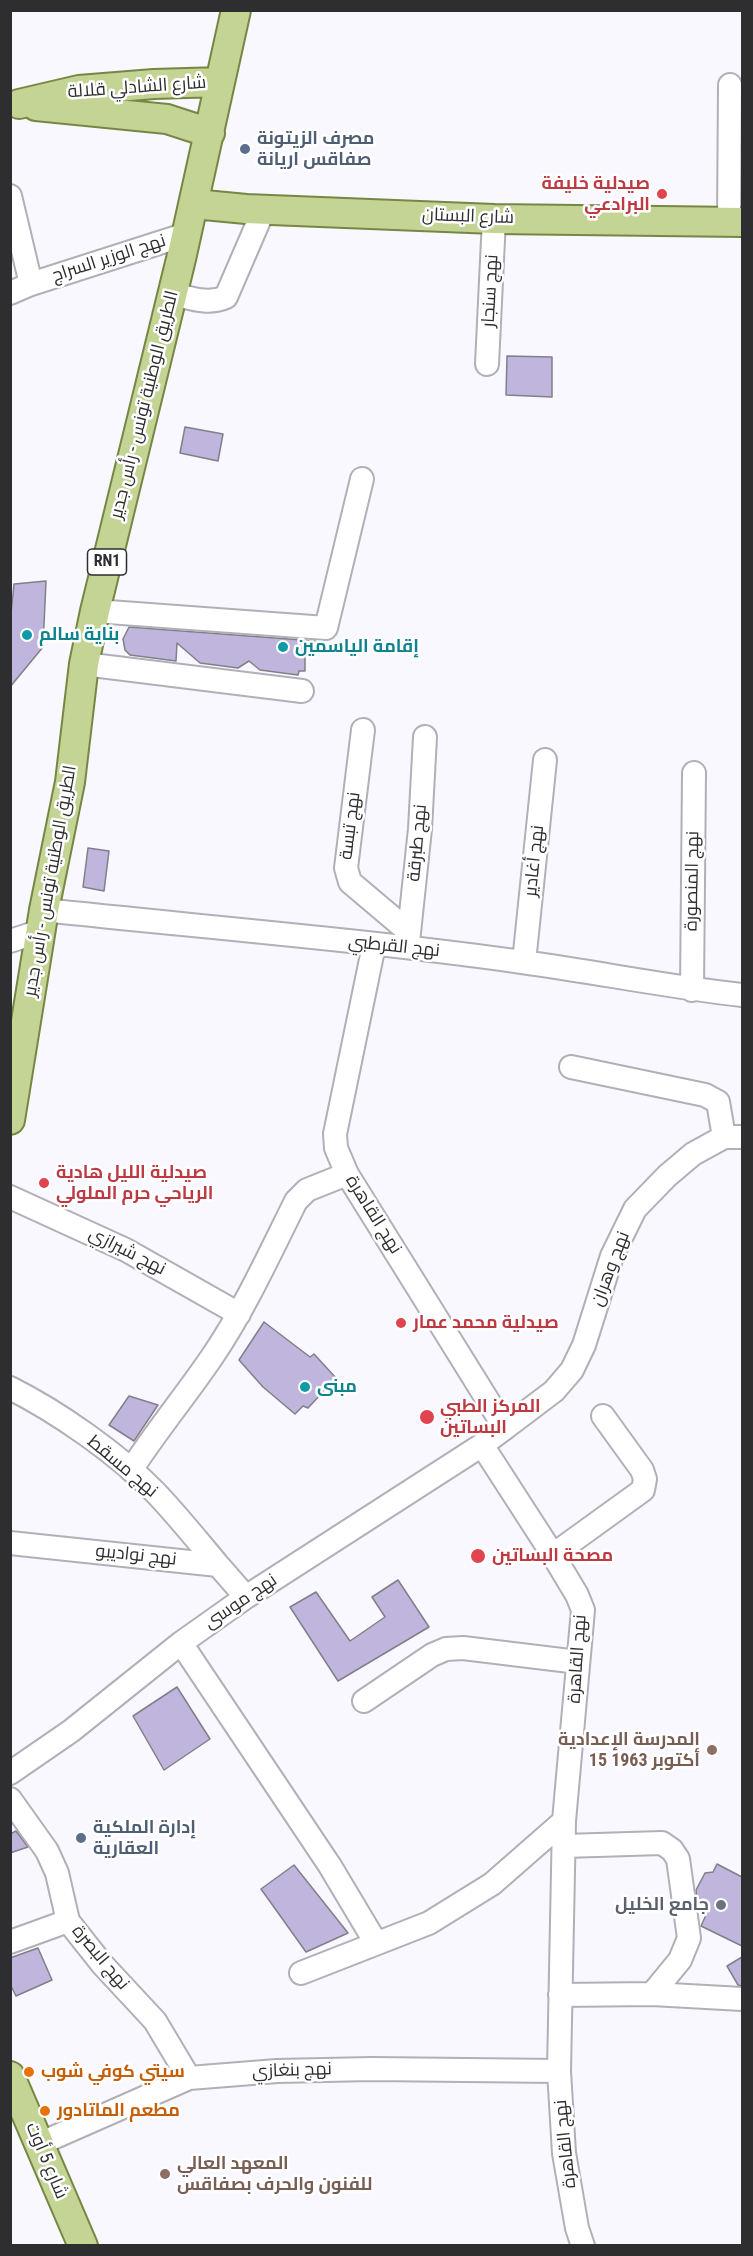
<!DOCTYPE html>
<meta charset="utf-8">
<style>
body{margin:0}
#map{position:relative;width:753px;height:2256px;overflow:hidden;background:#f9f7ff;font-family:"Roboto Condensed",sans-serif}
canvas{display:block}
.frame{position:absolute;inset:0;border:12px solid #2e2d30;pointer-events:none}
</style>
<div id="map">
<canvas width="753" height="2256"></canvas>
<div class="frame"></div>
</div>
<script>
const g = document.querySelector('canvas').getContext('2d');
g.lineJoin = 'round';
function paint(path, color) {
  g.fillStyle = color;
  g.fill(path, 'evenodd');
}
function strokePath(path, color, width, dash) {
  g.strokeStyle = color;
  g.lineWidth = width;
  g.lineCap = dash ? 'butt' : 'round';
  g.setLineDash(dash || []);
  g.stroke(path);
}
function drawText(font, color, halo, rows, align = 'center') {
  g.font = font + ' "Roboto Condensed",Cairo,sans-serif';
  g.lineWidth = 5;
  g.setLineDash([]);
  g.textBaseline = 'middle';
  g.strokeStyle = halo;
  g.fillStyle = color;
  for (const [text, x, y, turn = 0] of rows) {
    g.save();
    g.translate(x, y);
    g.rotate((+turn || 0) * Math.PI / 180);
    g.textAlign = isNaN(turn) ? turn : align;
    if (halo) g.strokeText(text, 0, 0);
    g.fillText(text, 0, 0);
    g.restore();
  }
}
const building = new Path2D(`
 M507,356L552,357V397L506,395Z
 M185,427L223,434L218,461L180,453Z
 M46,581L43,647L10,687V623L14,584Z
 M129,627L315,641L314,654H305V671H299L298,675L260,670L249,661L238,668L200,663L177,643L176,661L130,655L125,650L123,639Z
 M88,848L109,851L104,891L83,887Z
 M264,1322L310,1357L314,1354L336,1378L308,1408L303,1406L295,1414L263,1387L239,1360Z
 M129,1396L158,1405L134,1441L109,1425Z
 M398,1580L429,1627L338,1681L290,1607L316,1592L350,1641L385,1617L372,1597Z
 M177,1687L210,1739L164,1770L133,1716Z
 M16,1831L28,1847L10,1853V1834Z
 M717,1864L742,1877V1946L701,1926L706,1915L699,1910L701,1900L697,1899L696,1890L705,1873L713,1872Z
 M294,1865L348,1933L306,1952L261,1889Z
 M38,1948L52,1980L16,1996L10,1984V1958Z
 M742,1957V1986L738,1985L727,1966Z`);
paint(building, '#bfb5dd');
strokePath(building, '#817f87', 1.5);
const minor = new Path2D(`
 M10,196L31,284
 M729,221L730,85
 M10,293L31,284L187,234
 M173,294C191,298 208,305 226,297L264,209
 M487,364L494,219
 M95,611L326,628L362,479
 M84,664L302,691
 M363,730L346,868L350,882L408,931
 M44,910C203,927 364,940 522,962C596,972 669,987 742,995
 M10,941L41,931
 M408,942L420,829L425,737
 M374,945L335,1134L336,1148L347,1174L505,1428L482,1445L553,1555L577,1595L583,1610L564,1821L559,2071L564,2153L577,2228L583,2246
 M524,962L545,760
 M692,990L694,773
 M571,1067L705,1095L718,1102L724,1137
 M10,1197L126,1250L239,1314
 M10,1388C58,1412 118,1454 155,1492C177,1515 197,1540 218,1565
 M505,1428L554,1391L572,1370L584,1345L612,1256L635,1209L667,1176L693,1154L724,1137H742
 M131,1470C157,1430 187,1394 214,1354C246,1306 270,1253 296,1201L307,1190L347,1174
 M10,1543L218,1565L246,1597
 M553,1555L643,1490L645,1479L642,1470L603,1416
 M181,1643L330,1866L376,1943
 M364,1701L432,1655L446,1649L463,1648L578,1662
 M10,1773L71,1731L181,1643L246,1597L482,1445
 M10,1799L47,1851L57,1873L68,1921L102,1964L155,2021L189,2078
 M564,1846L662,1843L672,1850L678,1859L689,1938L680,1960L652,1994
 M10,1942L68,1921
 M301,1973L429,1923L492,1884L564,1821
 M560,1995L652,1994L742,1999
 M39,2144L189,2078L277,2071L372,2069L559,2071`);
const major = new Path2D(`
 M19,104L79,90L154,84L220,82
 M36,106L167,119L210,133
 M194,204L246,209L494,219L742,222
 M10,1120L44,910L70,782L84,664L95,611L181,259L236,10
 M10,2076L83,2246`);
strokePath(minor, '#b2afb7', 26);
strokePath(major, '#758743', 32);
strokePath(minor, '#fff', 22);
strokePath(major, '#c3d494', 28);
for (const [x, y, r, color] of [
 [245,149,6,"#5c6f8a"],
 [662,194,6,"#e0444e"],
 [27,635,6,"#0f9aa8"],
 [283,647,6,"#0f9aa8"],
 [44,1183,6,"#e0444e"],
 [401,1323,6,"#e0444e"],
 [305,1387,6,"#0f9aa8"],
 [427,1417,8,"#e0444e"],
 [478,1556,8,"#e0444e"],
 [712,1750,6,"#8d6e63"],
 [81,1838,6,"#5c6f8a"],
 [721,1905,6,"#6b7280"],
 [29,2072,6,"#e8710a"],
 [45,2111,6,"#e8710a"],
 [165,2174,6,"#8d6e63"]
]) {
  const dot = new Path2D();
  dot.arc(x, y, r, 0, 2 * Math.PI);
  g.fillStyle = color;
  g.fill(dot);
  strokePath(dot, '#fff', 2);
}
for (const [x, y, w] of [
 [107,562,39]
]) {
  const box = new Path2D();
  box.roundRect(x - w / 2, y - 13, w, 26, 4.5);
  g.fillStyle = '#fff';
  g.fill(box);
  strokePath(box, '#2e2d30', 1.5);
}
drawText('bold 16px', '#2e2d30', null, [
 ["RN1",107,562]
]);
drawText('18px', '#2e2d30', '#fff', [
 ["شارع الشادلي قلالة",137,88,-4],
 ["شارع البستان",468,217,2],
 ["نهج الوزير السراج",109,259,-18],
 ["نهج سنجار",491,291,-87],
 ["الطريق الوطنية تونس - رأس جدير",145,405,-76],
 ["نهج تبسة",351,826,-83],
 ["نهج طبرقة",418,843,-85],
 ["نهج أغادير",535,861,-84],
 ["الطريق الوطنية تونس - رأس جدير",51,881,-80],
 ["نهج المنصورة",693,881,-89],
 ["نهج القرطبي",394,947,6],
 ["نهج القاهرة",373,1215,58],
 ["نهج شيرازي",127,1252,27],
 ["نهج وهران",611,1269,-69],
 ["نهج مسقط",122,1467,40],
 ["نهج نواديبو",136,1556,6],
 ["نهج موسى",241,1602,-34],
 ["نهج القاهرة",578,1659,-86],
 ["نهج البصرة",100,1958,50],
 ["نهج بنغازي",292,2071,-2],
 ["نهج القاهرة",566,2144,-96],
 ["شارع 5 أوت",46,2161,67]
]);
drawText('bold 18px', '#4e5e75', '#fff', [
 ["مصرف الزيتونة",257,139],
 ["صفاقس اريانة",257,160],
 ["إدارة الملكية",93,1828],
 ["العقارية",93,1849]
], 'left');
drawText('bold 18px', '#be3a42', '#fff', [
 ["صيدلية خليفة",650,184,"right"],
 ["البرادعي",650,205,"right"],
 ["صيدلية الليل هادية",56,1173],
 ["الرياحي حرم الملولي",56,1194],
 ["صيدلية محمد عمار",413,1323],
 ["المركز الطبي",440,1407],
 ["البساتين",440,1428],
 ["مصحة البساتين",492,1556]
], 'left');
drawText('bold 18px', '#0d838f', '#fff', [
 ["بناية سالم",39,635],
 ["إقامة الياسمين",295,647],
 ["مبنى",317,1387]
], 'left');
drawText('bold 18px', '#785e54', '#fff', [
 ["المدرسة الإعدادية",700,1740],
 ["15 أكتوبر 1963",700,1761],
 ["المعهد العالي",177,2164,"left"],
 ["للفنون والحرف بصفاقس",177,2185,"left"]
], 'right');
drawText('bold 18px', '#5b616d', '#fff', [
 ["جامع الخليل",709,1905]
], 'right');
drawText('bold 18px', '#c56008', '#fff', [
 ["سيتي كوفي شوب",41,2072],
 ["مطعم الماتادور",57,2111]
], 'left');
</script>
